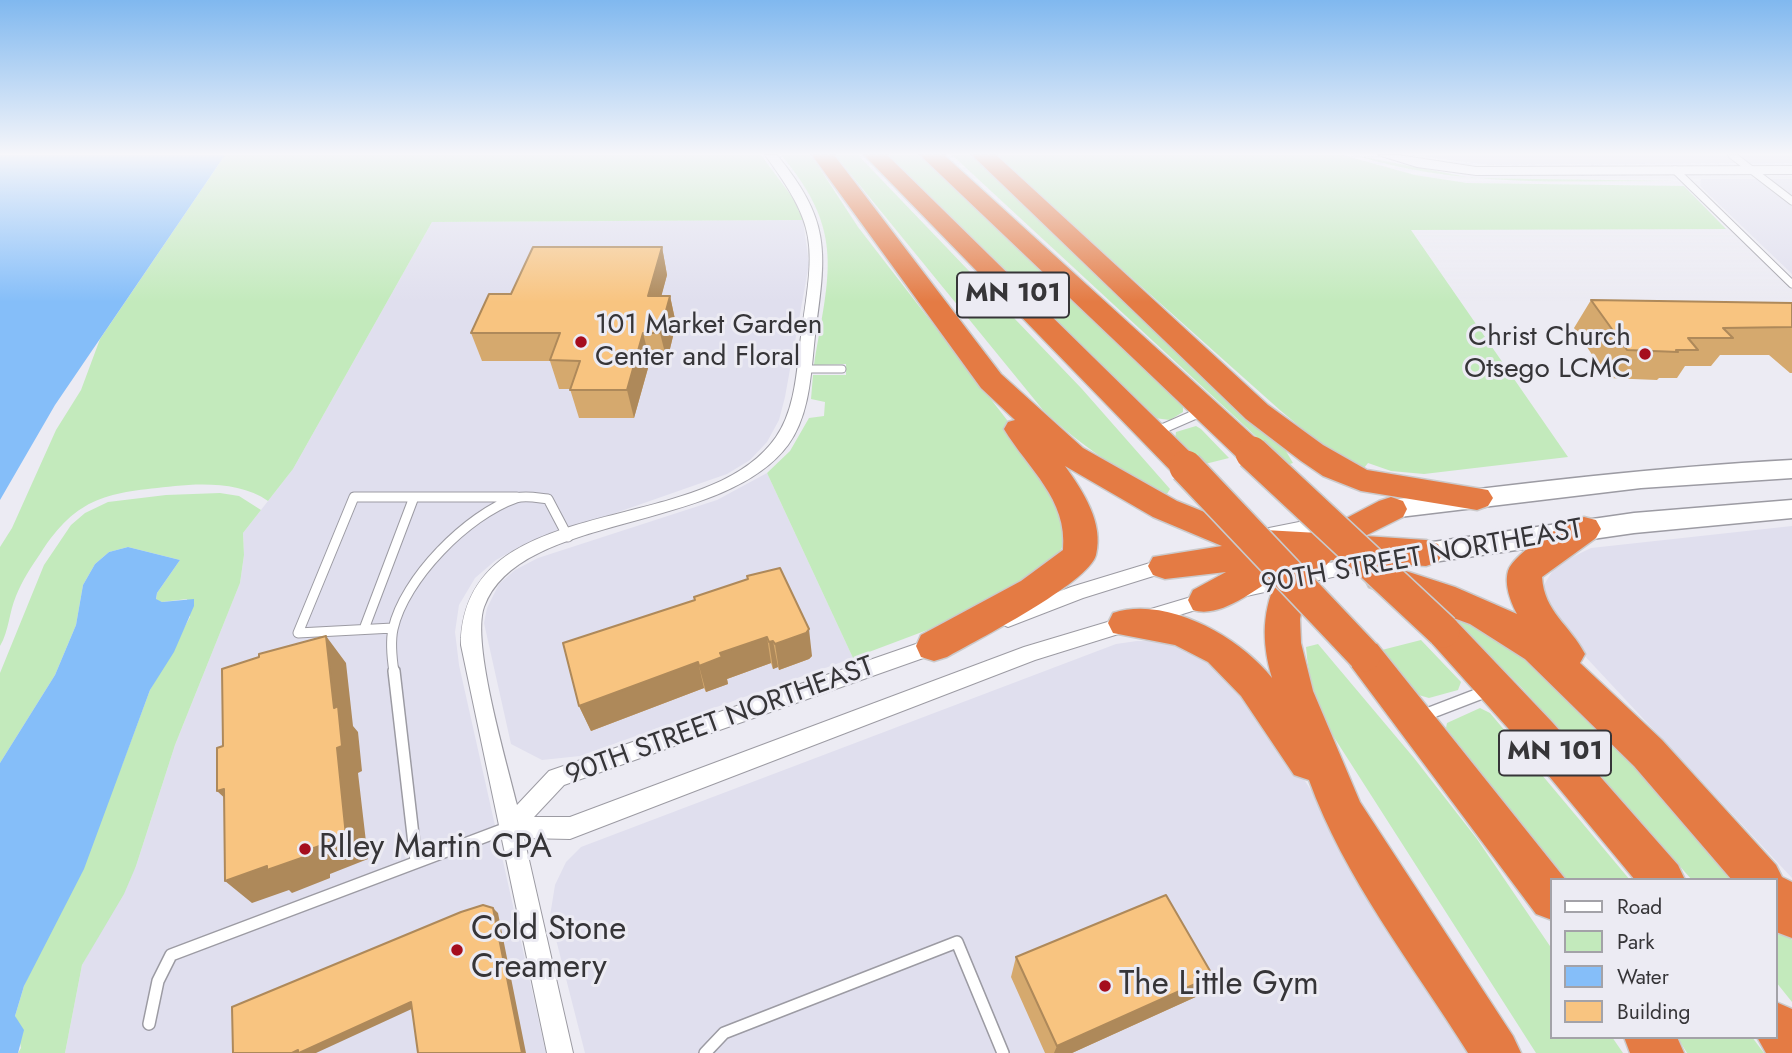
<!DOCTYPE html>
<style>
body{margin:0}
#map{position:relative;width:1792px;height:1053px;overflow:hidden;background:#ecebf3;font-family:Jost,sans-serif}
canvas{display:block}
.legend{position:absolute;left:1550px;top:878px;width:228px;height:161px;box-sizing:border-box;background:#ecebf3;border:2px solid #a3a2a8;margin:0;padding:9px 12px;list-style:none;font-size:21px;color:#363538}
.legend li{display:flex;align-items:center;gap:14px;height:35px}
.legend b{width:35px;border:2px solid #a3a2a8}
</style>
<div id="map">
<canvas width="1792" height="1053"></canvas>
<ul class="legend">
<li><b style="height:9px;background:#fff"></b>Road</li>
<li><b style="height:19px;background:#c3eabc"></b>Park</li>
<li><b style="height:19px;background:#85bef9"></b>Water</li>
<li><b style="height:19px;background:#f8c480"></b>Building</li>
</ul>
</div>
<script>
const g = document.querySelector('canvas').getContext('2d');
g.lineJoin = 'round';
function paint(path, color) {
  g.fillStyle = color;
  g.fill(path, 'evenodd');
}
function strokePath(path, color, width, dash) {
  g.strokeStyle = color;
  g.lineWidth = width;
  g.lineCap = dash ? 'butt' : 'round';
  g.setLineDash(dash || []);
  g.stroke(path);
}
function drawText(font, color, halo, rows, align = 'center') {
  g.font = font + ' Jost,sans-serif';
  g.lineWidth = 6;
  g.setLineDash([]);
  g.textBaseline = 'middle';
  g.strokeStyle = halo;
  g.fillStyle = color;
  for (const [text, x, y, turn = 0] of rows) {
    g.save();
    g.translate(x, y);
    g.rotate((+turn || 0) * Math.PI / 180);
    g.textAlign = isNaN(turn) ? turn : align;
    if (halo) g.strokeText(text, 0, 0);
    g.fillText(text, 0, 0);
    g.restore();
  }
}
paint(new Path2D(`
 M1410,155H1792V163L1489,165Z
 M1701,179H1792V274L1700,186Z
 M803,220L809,264L785,397L779,420L767,442L750,460L727,474L521,546L496,560L475,578L459,605L455,632L459,665L546,1053H65L82,965L136,866L175,745L240,583L244,555L243,533L293,469L432,222Z
 M767,473L853,658L580,756L542,760L511,744L484,623L487,608L499,584L515,570L538,558L717,500Z
 M1792,526V878L1553,622L1544,599V585L1556,565L1591,548Z
 M1137,641H1179L1233,669L1370,882L1473,1053H585L550,916L555,885L566,862L581,847L1116,644Z`), '#e0dfee');
paint(new Path2D(`
 M225,155H761L793,198L803,220L432,222L293,469L268,501C243,483 205,483 175,486C108,493 78,495 40,554C31,567 22,581 16,596C9,612 9,631 0,646V547L12,528L56,430L81,390L100,339Z
 M781,155H811L858,227L1034,455L1069,509L1070,544L1063,545L1060,551L1062,555L1057,562L954,620L853,658L767,473L790,451L809,418L824,416L825,402L811,399L813,375H846V364L814,365C829,273 846,232 781,155Z
 M835,155H858L1082,389L1170,489L1167,494C1120,472 1081,446 1043,410Z
 M888,155H920L1183,406V412L1170,420L1154,418Z
 M952,155H978L1283,446L1293,463L1287,465Z
 M994,155H1343L1415,175L1467,183L1684,186L1726,229L1411,230L1568,457L1424,474L1391,471L1368,463L1364,468L1329,451L1281,411Z
 M1354,155L1472,178L1675,181C1567,181 1459,188 1354,155Z
 M1196,426L1201,429L1229,458L1201,465L1175,440L1176,432Z
 M220,493L239,496L261,510L243,533L244,555L240,583L175,745L136,866L124,894L82,965L65,1053H18L21,1048L15,1016L24,986L122,765L150,690L190,617L187,599L162,602L156,600L157,593L180,560L128,547L109,552L95,564L83,585L76,625L55,675L0,763V673L44,565L71,525L85,513L108,502L166,495Z
 M1443,609L1508,631L1742,880H1692L1522,688Z
 M1421,640L1461,682L1458,690L1429,698L1415,694L1374,652Z
 M1318,644L1414,758L1477,839L1552,949V1037H1612L1623,1053H1536L1330,731C1317,703 1308,678 1306,647Z
 M1480,708L1490,713L1630,880H1565L1446,728L1447,723Z
 M1776,921L1792,940V1002L1776,982Z
 M1677,1037H1752L1764,1053H1687Z`), '#c3eabc');
paint(new Path2D(`
 M0,155H225L55,405L0,500Z
 M128,547L180,560L157,593L156,599L162,602L194,599V606L174,652L150,690L84,869L24,986L15,1016L24,1030L18,1053H0V763L55,675L76,625L83,585L95,564L109,552Z`), '#85bef9');
const laneFar2 = new Path2D(`
 M1732,155L1792,201
 M1675,170L1792,284
 M802,369H842`);
const laneFar1 = new Path2D(`
 M1155,432L1203,411
 M393,628L298,633L354,497H517
 M364,629L414,497
 M394,672C392,659 390,643 393,629C404,579 467,515 516,498C526,495 538,498 548,499L568,537`);
const lane = new Path2D(`
 M394,671L416,861
 M1422,716L1487,691
 M149,1024L158,981L171,955L510,827
 M705,1053L724,1033L957,942L1003,1053`);
const street = new Path2D(`
 M765,155H777C829,219 827,248 816,327C811,365 812,412 788,445C722,534 518,512 484,607C471,643 507,763 517,805L549,771L939,636L946,638L949,644L946,650L564,785L534,817H570L1024,647L1211,591L1218,593L1220,598L1218,603L1035,660L570,839L524,838L573,1053H547L461,645C463,486 704,541 776,437C797,407 797,363 802,329C815,243 817,226 765,155Z
 M1378,155H1398L1476,167L1792,166V174L1476,175L1417,167Z
 M1329,516L1338,522L1335,527L1264,543L1258,541L1255,536L1258,531L1264,529Z
 M1372,555L1378,557L1381,562L1378,567L1242,597L1235,595L1233,590L1235,585L1296,569Z
 M1173,556L1179,558L1182,563L1179,568L1083,598L1008,627L1001,624L999,619L1001,614L1071,587Z`);
const secondary = new Path2D(`
 M1792,460V478L1641,488L1391,518L1382,516L1378,509L1382,502L1391,500C1524,483 1658,467 1792,460Z
 M1792,500V518L1634,533L1426,563L1416,560L1413,553L1416,546L1426,543L1634,513Z`);
const highway = new Path2D(`
 M812,155H834L1001,374L1083,448L1177,501L1247,529L1318,533L1379,501L1391,497L1403,501L1407,509L1403,517L1365,536L1426,540L1438,544L1443,553L1438,562L1426,566L1331,560L1310,582L1304,596L1300,619L1301,643L1313,691L1360,802L1513,1036L1521,1053H1468C1413,965 1344,878 1309,780L1294,775L1241,696L1208,662L1175,645L1113,633L1108,623L1113,613C1166,595 1240,637 1272,678C1261,641 1262,609 1279,575C1255,589 1221,619 1193,610L1188,600L1193,590L1226,572L1165,579L1153,575L1148,566L1153,557L1222,546L1153,517L1065,466C1083,491 1104,523 1096,555C1089,583 975,641 947,657L934,661L921,657L916,646L921,635L1021,581L1063,550C1068,499 1028,469 1004,429L1008,422L1015,420L981,388Z
 M864,155H887L1197,459L1202,467L1197,475L1186,478L1175,475Z
 M920,155H944L1263,445L1268,453L1263,461L1252,464L1241,461Z
 M972,155H996L1268,405L1323,445L1367,470L1488,490L1493,498L1488,506L1477,510L1361,491L1323,476L1301,461L1246,419Z
 M1584,517L1596,520L1601,529L1596,538L1542,577C1544,612 1570,625 1585,654L1580,663L1662,740L1776,865L1782,877L1792,882V938L1776,932V880H1732L1634,766L1525,659L1470,624L1369,587L1364,577L1369,567L1381,563L1455,587L1517,614C1511,603 1504,585 1508,571C1514,552 1566,522 1584,517Z
 M1443,616L1456,621L1552,722L1678,865L1685,880H1635L1524,746L1430,641L1425,631L1430,621Z
 M1364,640L1377,644L1566,880H1552V920L1536,914L1351,666L1345,655L1351,644Z
 M1776,1002L1792,1009V1053H1766L1757,1037H1776Z
 M1624,1037H1677L1684,1053H1630Z`);
strokePath(laneFar2, '#9c9ba3', 9);
strokePath(laneFar1, '#9c9ba3', 11);
strokePath(lane, '#9c9ba3', 14);
strokePath(street, '#9c9ba3', 2);
strokePath(secondary, '#9c9ba3', 3);
strokePath(highway, '#cbcacb', 3);
strokePath(laneFar2, '#fff', 7);
strokePath(laneFar1, '#fff', 9);
strokePath(lane, '#fff', 11);
paint(street, '#fff');
paint(secondary, '#fff');
paint(highway, '#e47b44');
const highwayBridge = new Path2D(`
 M1252,453L1443,631
 M1186,467L1364,655`);
strokePath(highwayBridge, '#cbcacb', 36, []);
strokePath(highwayBridge, '#e47b44', 33);
paint(new Path2D(`
 M662,247L667,275L661,296H670L676,324L667,361H650L634,418H579L570,389H559L550,361H482L471,333Z
 M1591,300L1792,303V373H1790L1769,355H1720L1711,366H1685L1677,378H1659L1657,380L1608,378L1574,328Z
 M694,600L812,656L809,659L779,670L778,667L773,669L771,663L727,679L728,684L706,692L704,688L591,731L579,706Z
 M1016,957L1200,995L1072,1053H1045L1011,977Z`), '#d5a96e');
paint(new Path2D(`
 M662,247L667,275L654,324L648,296Z
 M670,296L676,324L667,361L660,333Z
 M643,333L650,361L634,418L627,390Z
 M809,629L812,656L809,659L779,670L775,644Z
 M326,636L346,663L353,726L358,732L362,771L358,773L368,859L330,874V878L292,893L289,890L252,903L225,881L306,851L334,708Z
 M767,637L771,663L727,679L728,684L706,692L699,666L720,653Z
 M773,641L778,667L773,669L769,642Z
 M698,662L704,688L591,731L579,706Z
 M224,789L243,815L217,791Z
 M493,908L498,913L526,1053H522Z
 M1213,976L1200,995L1072,1053H1054L1057,1046Z
 M411,1002L416,1007L316,1053H292Z`), '#ae895a');
const building = new Path2D(`
 M533,247H662L648,296H670L660,333H643L627,390H570L580,361L550,360L560,333H471L489,294H511Z
 M1591,300L1792,303V327L1723,328L1733,338H1688L1698,350H1676L1678,352L1627,350Z
 M780,568L809,629L806,633L775,644L773,641L769,642L767,637L720,653L722,657L699,666L698,662L579,706L563,643L695,600L694,597L748,579L747,576Z
 M326,636L334,708L338,706L342,746L337,748L346,836L306,851L307,856L267,870V866L225,881L224,789L217,791V748L223,746L222,669L259,657V654Z
 M1166,895L1213,976L1057,1046L1016,957Z
 M483,905L493,908L522,1053H418L411,1002L299,1053H298V1050L292,1053H233L232,1007L461,912Z`);
paint(building, '#f8c480');
strokePath(building, '#ae895a', 2);
const sky = g.createLinearGradient(0, 0, 0, 302);
sky.addColorStop(0, '#80b8ef');
sky.addColorStop(0.51, '#f6f6fa');
sky.addColorStop(1, '#f6f6fa00');
g.fillStyle = sky;
g.fillRect(0, 0, 1792, 302);
for (const [x, y, r, color] of [
 [581,342,7,"#a50d1e"],
 [1645,354,7,"#a50d1e"],
 [305,849,7,"#a50d1e"],
 [457,950,7,"#a50d1e"],
 [1105,986,7,"#a50d1e"]
]) {
  const dot = new Path2D();
  dot.arc(x, y, r, 0, 2 * Math.PI);
  g.fillStyle = color;
  g.fill(dot);
  strokePath(dot, '#ecebf3', 2.5);
}
for (const [x, y, w] of [
 [1013,295,112],
 [1555,753,112]
]) {
  const box = new Path2D();
  box.roundRect(x - w / 2, y - 22.5, w, 45, 5);
  g.fillStyle = '#ecebf3';
  g.fill(box);
  strokePath(box, '#363538', 2);
}
drawText('bold 26px', '#363538', null, [
 ["MN 101",1013,295],
 ["MN 101",1555,753]
]);
drawText('28px', '#363538', '#ecebf3', [
 ["101 Market Garden",595,326],
 ["Center and Floral",595,358],
 ["Christ Church",1631,338,"right"],
 ["Otsego LCMC",1631,370,"right"]
], 'left');
drawText('28px', '#363538', '#ecebf3', [
 ["90TH STREET NORTHEAST",1422,558,-10],
 ["90TH STREET NORTHEAST",720,722,-20]
]);
drawText('33px', '#363538', '#ecebf3', [
 ["RIley Martin CPA",319,849],
 ["Cold Stone",471,931],
 ["Creamery",471,969],
 ["The Little Gym",1119,986]
], 'left');
</script>
